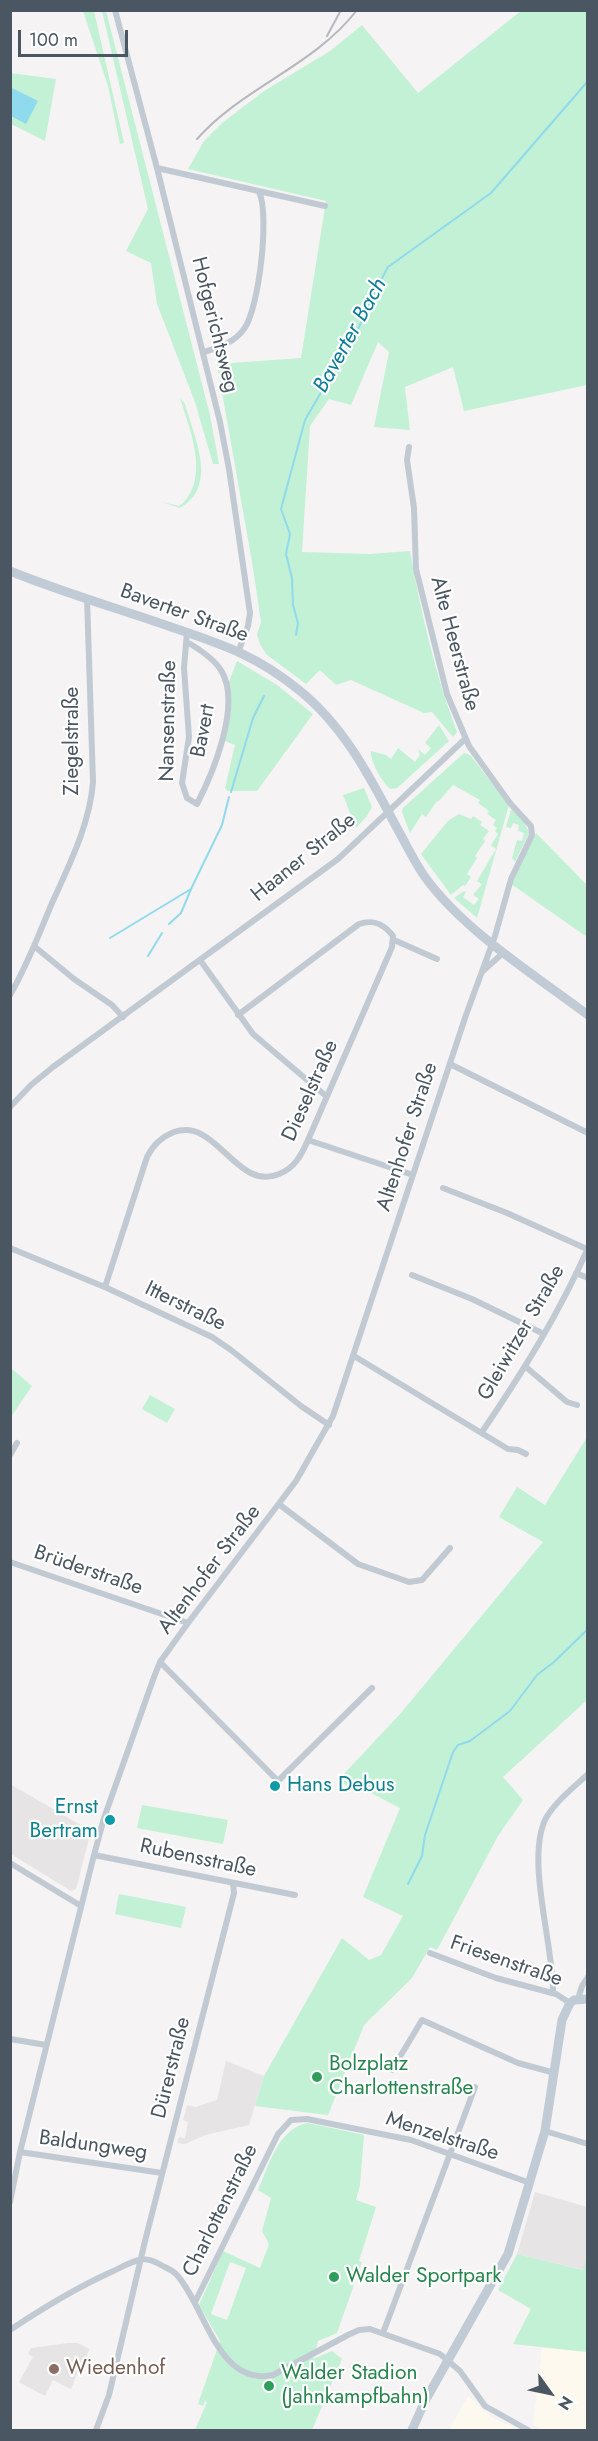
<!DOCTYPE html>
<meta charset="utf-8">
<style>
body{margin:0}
#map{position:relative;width:598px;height:2441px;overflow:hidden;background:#f5f3f3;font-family:Jost,sans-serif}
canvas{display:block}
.frame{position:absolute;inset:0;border:12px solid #4a5661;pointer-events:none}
.north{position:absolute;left:520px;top:2363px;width:60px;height:60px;-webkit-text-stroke:4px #fff;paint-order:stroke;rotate:123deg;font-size:16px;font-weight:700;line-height:24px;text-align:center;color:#4a5661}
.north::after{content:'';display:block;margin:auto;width:21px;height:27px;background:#4a5661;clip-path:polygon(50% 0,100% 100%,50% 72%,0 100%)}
.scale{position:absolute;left:18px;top:30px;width:110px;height:27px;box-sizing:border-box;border:3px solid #4a5661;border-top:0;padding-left:8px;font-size:18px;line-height:21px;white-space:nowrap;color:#4a5661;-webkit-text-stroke:4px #fff;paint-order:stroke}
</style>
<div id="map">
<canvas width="598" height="2441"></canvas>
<div class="frame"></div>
<div class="north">N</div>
<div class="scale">100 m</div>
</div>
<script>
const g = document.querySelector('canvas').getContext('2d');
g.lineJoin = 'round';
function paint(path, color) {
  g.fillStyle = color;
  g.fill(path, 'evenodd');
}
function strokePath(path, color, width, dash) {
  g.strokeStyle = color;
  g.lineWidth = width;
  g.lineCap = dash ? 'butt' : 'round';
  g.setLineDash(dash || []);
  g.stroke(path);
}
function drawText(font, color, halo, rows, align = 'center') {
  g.font = font + ' Jost,sans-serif';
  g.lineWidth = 4.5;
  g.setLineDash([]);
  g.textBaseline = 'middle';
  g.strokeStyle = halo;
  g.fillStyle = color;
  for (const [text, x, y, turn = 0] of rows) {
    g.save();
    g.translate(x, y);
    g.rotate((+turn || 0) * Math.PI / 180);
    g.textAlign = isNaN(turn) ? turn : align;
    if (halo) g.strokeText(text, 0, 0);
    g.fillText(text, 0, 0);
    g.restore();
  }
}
paint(new Path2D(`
 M542,2348L587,2352V2430H542L533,2424Z
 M468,2396L494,2419L520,2430H449Z`), '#fdf9ef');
paint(new Path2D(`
 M10,1784L91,1831L76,1889L71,1891L11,1854Z
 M226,2061L264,2076L249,2125L205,2135L185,2144L177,2143L179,2137L185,2138L188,2122L183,2120L187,2105L196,2107L217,2100Z
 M535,2192L587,2207V2256L584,2270L517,2254Z
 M68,2343H78L89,2349L82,2372L78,2371L71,2389L53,2380L45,2396L19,2382L33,2357L28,2354L31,2348Z`), '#e6e4e5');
paint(new Path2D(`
 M83,11H94L124,143L120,144L108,86Z
 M102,11H106L210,415L219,464H213L195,402L157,304L151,263L126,251L148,209Z
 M521,11H587V385L464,411L453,367L405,387L410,430L374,427L389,352L378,342L351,405L329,399L310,426L302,552L370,554L410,551C421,613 435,674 457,732L453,737L432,712L424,713L351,680L336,685L320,670L306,684L266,654L260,644L257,635L261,622L252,562L217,364L301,358L326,201L188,169L204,141L222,123L264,91L330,51L362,25L418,93Z
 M10,73L56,79L45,141L11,124Z
 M180,398L185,404C194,437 219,486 180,508L162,502L179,506L182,504C210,477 190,430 180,398Z
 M237,661L277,685L313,714L257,791H227L225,788L235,745L225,741L229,713L228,684Z
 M439,725L449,741L397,788L391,789C382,784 370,760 371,751L386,755L391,759L398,748L415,762L420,755L418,749L425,755L431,748L425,743Z
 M464,753L470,755L509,805L477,918L454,898L464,891L466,892L463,897L474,905L479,899L473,895L482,884L477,881L496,849L491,845L498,834L495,831L497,828L493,825L496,820L487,814L489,811L478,803L480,800L453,785L438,802L437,801L426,817L422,814L410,833L402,812L403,808Z
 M364,788L372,807L367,816L356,828L343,795Z
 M511,809L524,821L529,833L515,862L512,858L517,840L522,841L524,833L518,831L519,825L513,823L511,828L506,827Z
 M459,814L471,819L473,816L482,822L480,825L489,831L483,839L485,841L475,856L477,858L467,874L471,877L465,886L463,885L451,895L421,854L448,821Z
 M536,833L587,885V937L511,884Z
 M11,1368L32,1386L11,1417Z
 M150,1395L175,1409L167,1423L142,1409Z
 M587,1437V1700L503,1777L523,1800L498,1836L437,1950L430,1947L412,1978L364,2025L328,2115L255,2106L264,2076L342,1938L369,1960L381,1955L403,1916L363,1897L400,1808L369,1792L359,1784L355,1788L347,1786L342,1781V1776L401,1713L543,1542L499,1517L517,1487L545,1505Z
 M142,1805L228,1820L223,1844L137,1828Z
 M119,1894L186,1907L181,1928L115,1914Z
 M308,2123L364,2135L360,2185L356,2200L376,2207L359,2261L362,2262L337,2333L318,2341L313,2359L332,2351L342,2359L312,2430H195L207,2402L205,2401L203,2406L198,2404L220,2341L199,2305L223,2251L260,2268L269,2244L262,2231L271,2198L258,2190C269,2166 278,2128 308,2123ZM230,2262L246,2268L227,2320L211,2314Z
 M517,2254L583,2270L587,2256V2352L513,2344L531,2309L498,2290Z`), '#c3f1d5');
paint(new Path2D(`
 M10,87L38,101L26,124L11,116Z`), '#90daee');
strokePath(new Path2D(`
 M296,635L298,623L293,605L292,578L286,554L290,534L281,509L305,420L359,327L375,291L388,267L491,193L588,81
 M231,792L253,718L264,696
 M169,924L181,913L191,889
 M110,938L191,889L222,825L229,797
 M148,956L162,933
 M408,1884L422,1856L425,1835L453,1752L458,1745L470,1741L510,1711L537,1675L554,1662L588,1629`), '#90daee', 2);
strokePath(new Path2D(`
 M115,10L157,168L220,422L229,469L250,613L248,626L239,650
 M157,168L325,206
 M204,352C219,347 234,343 244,329C259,309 270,214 259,192
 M187,642C199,649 215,659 222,672C241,706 213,773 197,804L187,798L182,783L189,737L184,668L187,632
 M394,940L437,959
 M34,946L74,979L112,1005L123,1017
 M200,960L253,1034L326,1096
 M483,971L504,952
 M10,995C27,966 39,934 52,903C69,865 90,824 93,782L87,598
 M450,1064L588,1133
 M10,1107L31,1085L53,1067L338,859L465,739
 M308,1140L413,1175
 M443,1188L507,1213L587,1249
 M10,1248L107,1288L212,1337L231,1350L301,1406L329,1425
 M576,1273L588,1278
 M412,1275L472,1299L544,1334
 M105,1287L147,1157C153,1145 161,1137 174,1132C217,1117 236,1192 279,1174C295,1168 302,1154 308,1140L392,947L393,936C384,924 374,919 359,924L238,1015
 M354,1356L508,1449L518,1450L526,1454
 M526,1367L567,1402L577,1405
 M482,1432C522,1373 559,1314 588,1248
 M10,1455L17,1443
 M280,1505L358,1564L409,1582L422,1580L450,1548
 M10,1562L188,1623
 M160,1662L278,1781L372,1688
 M94,1855L295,1895
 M10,1863L81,1906
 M430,1953L496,1978L556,1994L570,2003
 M553,1993C554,1946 525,1859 546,1818C556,1801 573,1788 588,1774
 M578,1999L582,1986L588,1977
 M10,2039L46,2045
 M392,2070L422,2020L518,2063L555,2073
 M545,2131L588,2144
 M20,2152L162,2173
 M10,2202L20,2152L94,1855L104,1818L154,1677L160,1662L188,1623L296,1481L333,1416L466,1015L495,936L511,879L532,835L531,826L510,803L469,746L447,694L416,569L414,508L407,460L409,447
 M195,2302L278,2134L291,2120L307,2119L411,2140L530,2183
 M10,2330C43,2308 74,2289 109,2273C119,2269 129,2262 139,2260C146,2258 154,2261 161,2265C166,2268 172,2270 176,2274C205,2305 217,2387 273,2375L348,2335L359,2330L370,2329L440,2354L460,2371L485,2406L528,2430
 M383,2333L475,2087
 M96,2430L109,2395L145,2241L234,1893L233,1884`), '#c1cad2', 6);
strokePath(new Path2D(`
 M10,571C64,593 120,609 174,628C224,645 257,656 299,690C345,727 371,779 398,830C407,846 415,863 425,877C464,931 535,975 588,1015
 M412,2430L425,2401L508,2254L545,2131L562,2020L570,2003L574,2000L588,1999`), '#c1cbd6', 9);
strokePath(new Path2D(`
 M327,36L341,10
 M197,139C243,87 314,66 357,10`), '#b5b8bd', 2);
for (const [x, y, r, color] of [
 [275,1786,6,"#0f9aa8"],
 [110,1820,6,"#0f9aa8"],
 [317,2077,6,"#2e9e5b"],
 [334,2277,6,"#2e9e5b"],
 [54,2369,6,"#8d6e63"],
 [269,2386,6,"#2e9e5b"]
]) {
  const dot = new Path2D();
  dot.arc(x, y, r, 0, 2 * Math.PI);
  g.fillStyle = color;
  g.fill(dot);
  strokePath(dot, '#fff', 2);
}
drawText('21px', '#4a5661', '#fff', [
 ["Hofgerichtsweg",214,325,76],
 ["Baverter Straße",184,614,20],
 ["Alte Heerstraße",454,644,75],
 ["Nansenstraße",169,721,-89],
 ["Bavert",204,731,-79],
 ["Ziegelstraße",73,741,-90],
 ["Haaner Straße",304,858,-39],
 ["Dieselstraße",311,1091,-66],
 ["Altenhofer Straße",408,1137,-72],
 ["Itterstraße",185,1307,26],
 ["Gleiwitzer Straße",522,1333,-60],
 ["Altenhofer Straße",210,1570,-53],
 ["Brüderstraße",88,1571,19],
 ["Rubensstraße",198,1859,12],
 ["Friesenstraße",506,1962,19],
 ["Dürerstraße",172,2068,-76],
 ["Menzelstraße",442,2137,18],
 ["Baldungweg",93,2146,8],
 ["Charlottenstraße",221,2211,-64]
]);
drawText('21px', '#0d838f', '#fff', [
 ["Hans Debus",287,1786],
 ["Ernst",98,1808,"right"],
 ["Bertram",98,1832,"right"]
], 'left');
drawText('21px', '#27864d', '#fff', [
 ["Bolzplatz",329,2065],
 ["Charlottenstraße",329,2089],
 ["Walder Sportpark",346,2277],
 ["Walder Stadion",281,2374],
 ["(Jahnkampfbahn)",281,2398]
], 'left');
drawText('21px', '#785e54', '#fff', [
 ["Wiedenhof",66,2369]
], 'left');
drawText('italic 22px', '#0c7c9b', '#fff', [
 ["Baverter Bach",351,336,-61]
]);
</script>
